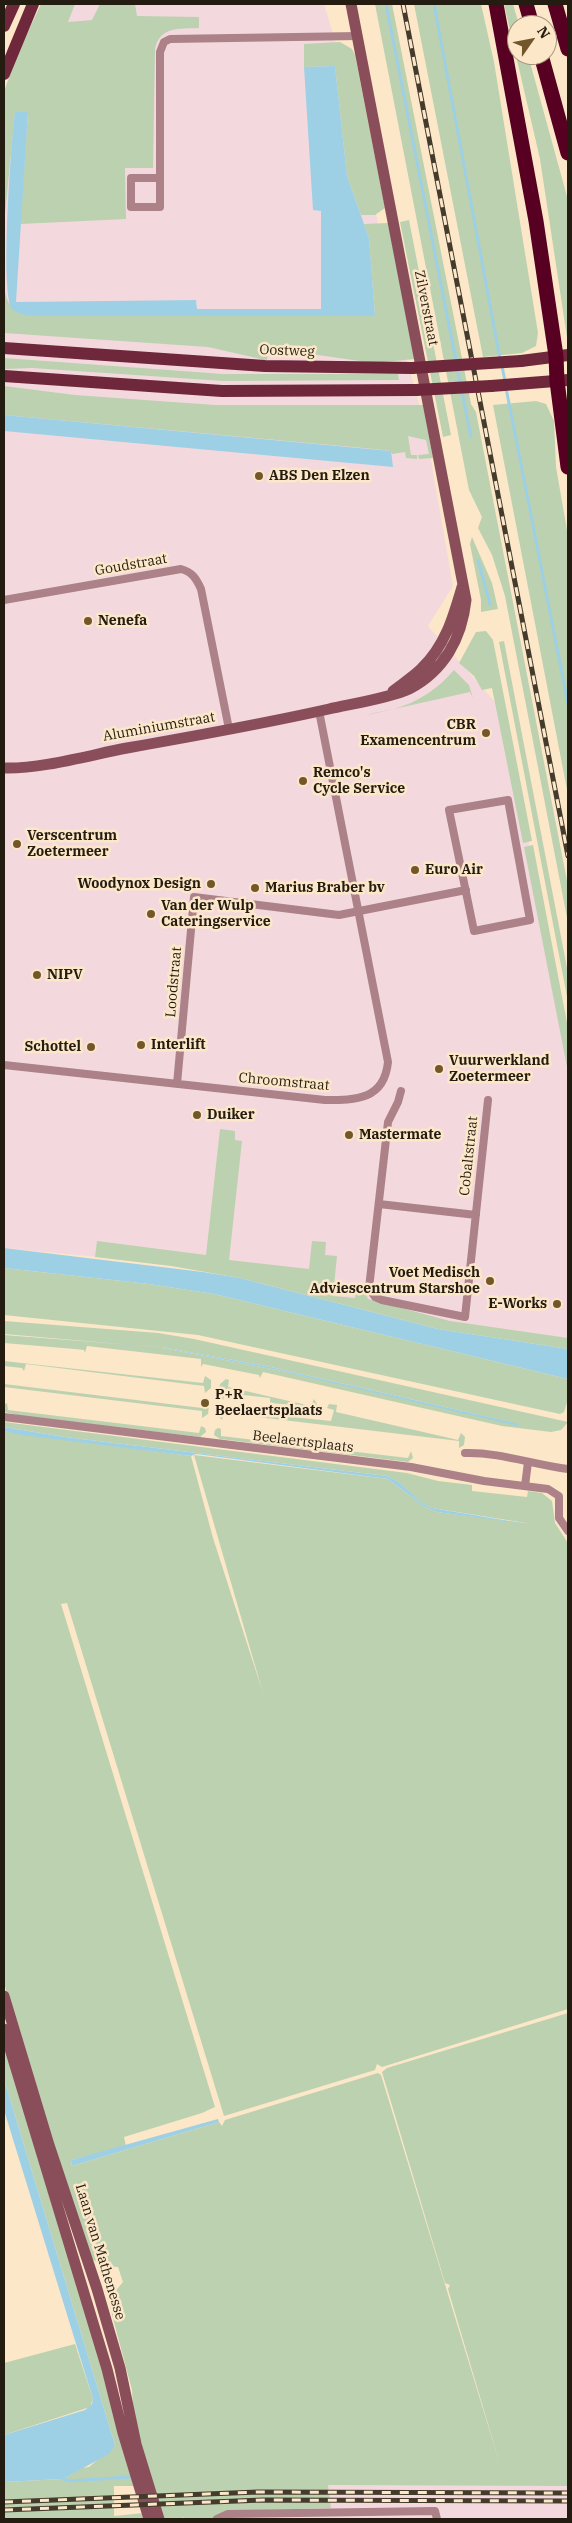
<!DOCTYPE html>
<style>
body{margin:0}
#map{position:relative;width:572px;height:2523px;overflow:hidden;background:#fce7c9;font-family:"IBM Plex Serif",serif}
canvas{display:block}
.frame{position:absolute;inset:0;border:5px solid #241c11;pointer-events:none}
.north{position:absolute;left:507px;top:15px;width:50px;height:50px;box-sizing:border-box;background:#fce7c9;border:1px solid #a6967f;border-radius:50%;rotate:57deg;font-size:14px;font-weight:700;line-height:20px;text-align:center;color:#241c11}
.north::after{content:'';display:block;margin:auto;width:18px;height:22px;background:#73572a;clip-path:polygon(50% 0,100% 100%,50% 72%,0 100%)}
</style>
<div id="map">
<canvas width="572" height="2523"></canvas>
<div class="frame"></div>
<div class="north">N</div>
</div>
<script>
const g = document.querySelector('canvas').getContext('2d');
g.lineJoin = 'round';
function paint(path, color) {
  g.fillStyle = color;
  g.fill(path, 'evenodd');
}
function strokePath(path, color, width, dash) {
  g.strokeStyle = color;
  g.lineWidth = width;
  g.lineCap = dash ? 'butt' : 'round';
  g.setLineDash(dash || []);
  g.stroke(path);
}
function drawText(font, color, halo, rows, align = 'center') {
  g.font = font + ' "IBM Plex Serif",serif';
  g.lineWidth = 5;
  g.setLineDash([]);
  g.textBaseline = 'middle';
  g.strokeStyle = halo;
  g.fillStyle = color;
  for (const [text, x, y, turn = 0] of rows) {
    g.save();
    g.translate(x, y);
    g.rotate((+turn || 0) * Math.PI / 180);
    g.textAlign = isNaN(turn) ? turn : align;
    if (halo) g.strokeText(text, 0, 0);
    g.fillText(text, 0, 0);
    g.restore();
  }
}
paint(new Path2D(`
 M56,4H324L354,103L401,338L425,426L453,586L428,626L502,710L568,1036V1346L170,1264L4,1248V139Z
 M568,2458V2519H176L158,2460Z`), '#f3d9dd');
paint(new Path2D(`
 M41,4H75L68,22L92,20L100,4H135L137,16L199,17V28C179,29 160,26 155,49L153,168H125L126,219L20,224L28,113L15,112L4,225V92L16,57Z
 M375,4H392L471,404L476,412L568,886V923L505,596L492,555L478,528L482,517L469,490Z
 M414,4H481L494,62L538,333L536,346L522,353L483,357Z
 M504,4H513L519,25H517V55H528L568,200V344L540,159Z
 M340,42L352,49L355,55L385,208L375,215H361L347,176L335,66L304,67V44Z
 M409,220L451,435L443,437L400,222Z
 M388,223L415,359L374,363L318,355L268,354L267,360L261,359L208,347L4,333V283C5,300 9,307 24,315L375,316L369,238L364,224Z
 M4,358L223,374H398L399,380L223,381L32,368L4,369Z
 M4,386L75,395L215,405H423L433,458L419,459L418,455L429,454L426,440L408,436L411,455H417V459L406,458L405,452L392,454L391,451L374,449L4,415Z
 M536,401L546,404L554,421L556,467L568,536V795L493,405Z
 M472,537L492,583L498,609L481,612V600L470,544Z
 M486,631L493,640L532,841L523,843L492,688L482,690L474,676L459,663L476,632Z
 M504,641L568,973V1002L499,642Z
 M454,670L469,685L473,698L470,692L367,715C375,712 385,711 394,709C418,702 438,689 454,670Z
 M533,845L568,1028V1072L524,847Z
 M220,1129L235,1131V1140L242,1141L229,1260L309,1269L312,1241L326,1242L325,1255L337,1256L333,1296L355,1298L357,1288L364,1289L368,1299L450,1321L568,1338V1349L438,1329L240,1278L171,1266L95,1257L97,1241L206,1255Z
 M4,1268L149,1284L214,1294L568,1379V1399L564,1412L560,1414L198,1335L4,1315Z
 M4,1321L158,1333L194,1339L568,1422L561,1430L551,1432L502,1426L263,1372L260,1378L259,1375L203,1364L201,1367V1359L87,1346L85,1353L84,1350L75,1349L4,1343V1335L158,1347L277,1370L519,1424L266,1366L167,1348L4,1334Z
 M4,1361L203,1383L205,1376L211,1380V1388L205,1393L204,1386L26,1364L24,1371L22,1368L4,1366Z
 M226,1379L229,1380L228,1387L311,1406L314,1399L318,1406L312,1411L308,1410V1407L272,1403L270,1406V1398L226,1393L223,1400L219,1395L220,1384Z
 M4,1384L202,1408L204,1401L209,1405L208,1414L202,1418V1411L4,1387Z
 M7,1403L8,1410L199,1433L201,1426L205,1428L206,1432L200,1437L23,1416L4,1412V1405Z
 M329,1404L337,1405L336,1412L458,1440L461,1433L465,1437L464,1445L459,1448V1441L224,1413L222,1420L217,1415L219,1409L223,1407L224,1410L331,1421L334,1410L327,1408Z
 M4,1422L407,1473L438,1481L472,1485V1491L527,1497L528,1491L542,1493L552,1501L555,1523L568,1543V2009L382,2067L377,2064L375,2070L224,2116L67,1603L61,1604L215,2107L202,2113L124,2137L126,2146L71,2160L72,2166L219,2122L222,2126L225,2120L378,2073L381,2075L502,2471L448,2289L450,2285L445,2283L382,2072L387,2068L568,2013V2486L328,2485L331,2508L226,2511L212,2519H185L183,2517L182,2519H162L134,2426L132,2390L110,2307L113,2294L123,2282L118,2267L102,2266L92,2259L53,2147L4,1983V1431L191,1456L213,1538L263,1693L194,1455L388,1479L425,1507L437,1512L532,1524L432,1508C415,1501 404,1483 387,1476L65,1437L4,1427Z
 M218,1428L221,1429V1436L408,1458L411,1451L413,1458L408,1462L220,1439L214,1435L215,1430Z
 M4,2037L103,2362L135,2486H114V2516L144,2513L146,2519H4V2482L63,2479L82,2468L89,2467L115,2445L4,2079Z
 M75,2344L93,2399L90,2407L4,2435V2363Z`), '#bcd1b0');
paint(new Path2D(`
 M335,66L347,176L369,238L375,316H45C33,316 22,317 12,309C0,291 11,143 15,112H28L16,302L196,300L197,309H321V211L313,210L304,67Z
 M4,415L391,451L393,467L4,431Z
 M4,1248L203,1272L240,1278L438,1329L568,1349V1379L214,1294L149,1284L4,1268Z
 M4,1334L167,1348L266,1366L519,1424L518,1426L277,1370L158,1347Z
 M4,1427L65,1437L387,1476C405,1483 415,1501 432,1508L533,1525L437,1512L425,1507L388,1479L196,1454L191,1456L22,1435L4,1431Z
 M4,2079L115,2445L109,2454L63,2479L4,2482V2435L85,2410L92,2404L93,2399L4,2110Z
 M218,2119L219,2122L72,2166L71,2160Z`), '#9ed0e5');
strokePath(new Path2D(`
 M386,4L456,361
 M434,4L500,359
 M502,366L505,381
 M457,367L460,383
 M506,388L568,704
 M462,392L471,437
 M478,560L490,604
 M63,2479L70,2481L129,2477`), '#9ed0e5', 3);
strokePath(new Path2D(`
 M160,178H131V207H160V52L164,42L170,39L358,36
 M4,600L181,569C192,572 196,578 201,589L229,729
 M508,800L530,920L474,931L449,810Z
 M4,1065L325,1100C356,1100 384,1100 388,1062L319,711
 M177,1084L194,897L339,915L466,890
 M401,1091L398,1102L388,1122L369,1288L375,1297L382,1300L465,1317L488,1100
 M379,1204L476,1215
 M4,1417L411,1467L484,1481L548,1489L559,1496V1518L568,1531
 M465,1453C500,1452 534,1465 568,1469
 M525,1486L528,1462
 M217,2519L228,2514L435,2511L437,2519`), '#ac8188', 8);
strokePath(new Path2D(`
 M393,691C402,684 413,677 421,669C445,646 453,618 462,587
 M4,768C41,769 90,755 127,748C195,736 262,724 329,709C351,704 390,698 409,689C444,671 462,638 466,600L351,4
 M4,1996L49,2145L97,2289L120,2368L136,2444L159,2519
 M4,2029L107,2369L123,2433L149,2519`), '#8a4e5a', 11);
strokePath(new Path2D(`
 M4,26L14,4
 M4,74L33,4
 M4,348L265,366L412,368
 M521,361L568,355
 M4,376L222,391L416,390
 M491,386L568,380`), '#6f283b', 12);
strokePath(new Path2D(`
 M496,4L536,221L556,356L557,381L568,467
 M526,4L532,25
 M555,4L568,49
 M541,55L568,153`), '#570021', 15);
const rail = new Path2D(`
 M403,4L568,856
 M4,2502L258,2492L568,2493
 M4,2510L263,2500L568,2501`);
strokePath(rail, '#453b2d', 5);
strokePath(rail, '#fce7c9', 3, [9]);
strokePath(new Path2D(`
 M412,368L521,361
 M416,390L491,386`), '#6f283b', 12);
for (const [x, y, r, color] of [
 [259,476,5,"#73572a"],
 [88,621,5,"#73572a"],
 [486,733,5,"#73572a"],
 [303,781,5,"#73572a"],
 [17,844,5,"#73572a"],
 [415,870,5,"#73572a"],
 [211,884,5,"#73572a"],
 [255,888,5,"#73572a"],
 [151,914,5,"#73572a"],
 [37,975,5,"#73572a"],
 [141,1045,5,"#73572a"],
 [91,1047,5,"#73572a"],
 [439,1069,5,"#73572a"],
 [197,1115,5,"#73572a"],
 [349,1135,5,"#73572a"],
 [490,1281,5,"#73572a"],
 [557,1304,5,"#73572a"],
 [205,1403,5,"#73572a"]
]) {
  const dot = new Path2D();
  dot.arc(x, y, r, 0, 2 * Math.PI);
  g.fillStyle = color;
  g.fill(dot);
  strokePath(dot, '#fce7c9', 2);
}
drawText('14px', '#241c11', '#fce7c9', [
 ["Zilverstraat",426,308,79],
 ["Oostweg",287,351,2],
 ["Goudstraat",131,565,-10],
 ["Aluminiumstraat",159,727,-10],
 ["Loodstraat",174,982,-85],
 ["Chroomstraat",284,1082,5],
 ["Cobaltstraat",469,1156,-84],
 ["Beelaertsplaats",303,1442,7],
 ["Laan van Mathenesse",100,2252,73]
]);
drawText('bold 14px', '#241c11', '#fce7c9', [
 ["ABS Den Elzen",269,476],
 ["Nenefa",98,621],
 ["CBR",476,725,"right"],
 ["Examencentrum",476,741,"right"],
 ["Remco's",313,773],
 ["Cycle Service",313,789],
 ["Verscentrum",27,836],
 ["Zoetermeer",27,852],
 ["Euro Air",425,870],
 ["Woodynox Design",201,884,"right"],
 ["Marius Braber bv",265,888],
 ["Van der Wulp",161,906],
 ["Cateringservice",161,922],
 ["NIPV",47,975],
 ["Interlift",151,1045],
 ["Schottel",81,1047,"right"],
 ["Vuurwerkland",449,1061],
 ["Zoetermeer",449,1077],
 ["Duiker",207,1115],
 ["Mastermate",359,1135],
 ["Voet Medisch",480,1273,"right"],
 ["Adviescentrum Starshoe",480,1289,"right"],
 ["E-Works",547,1304,"right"],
 ["P+R",215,1395],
 ["Beelaertsplaats",215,1411]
], 'left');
</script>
